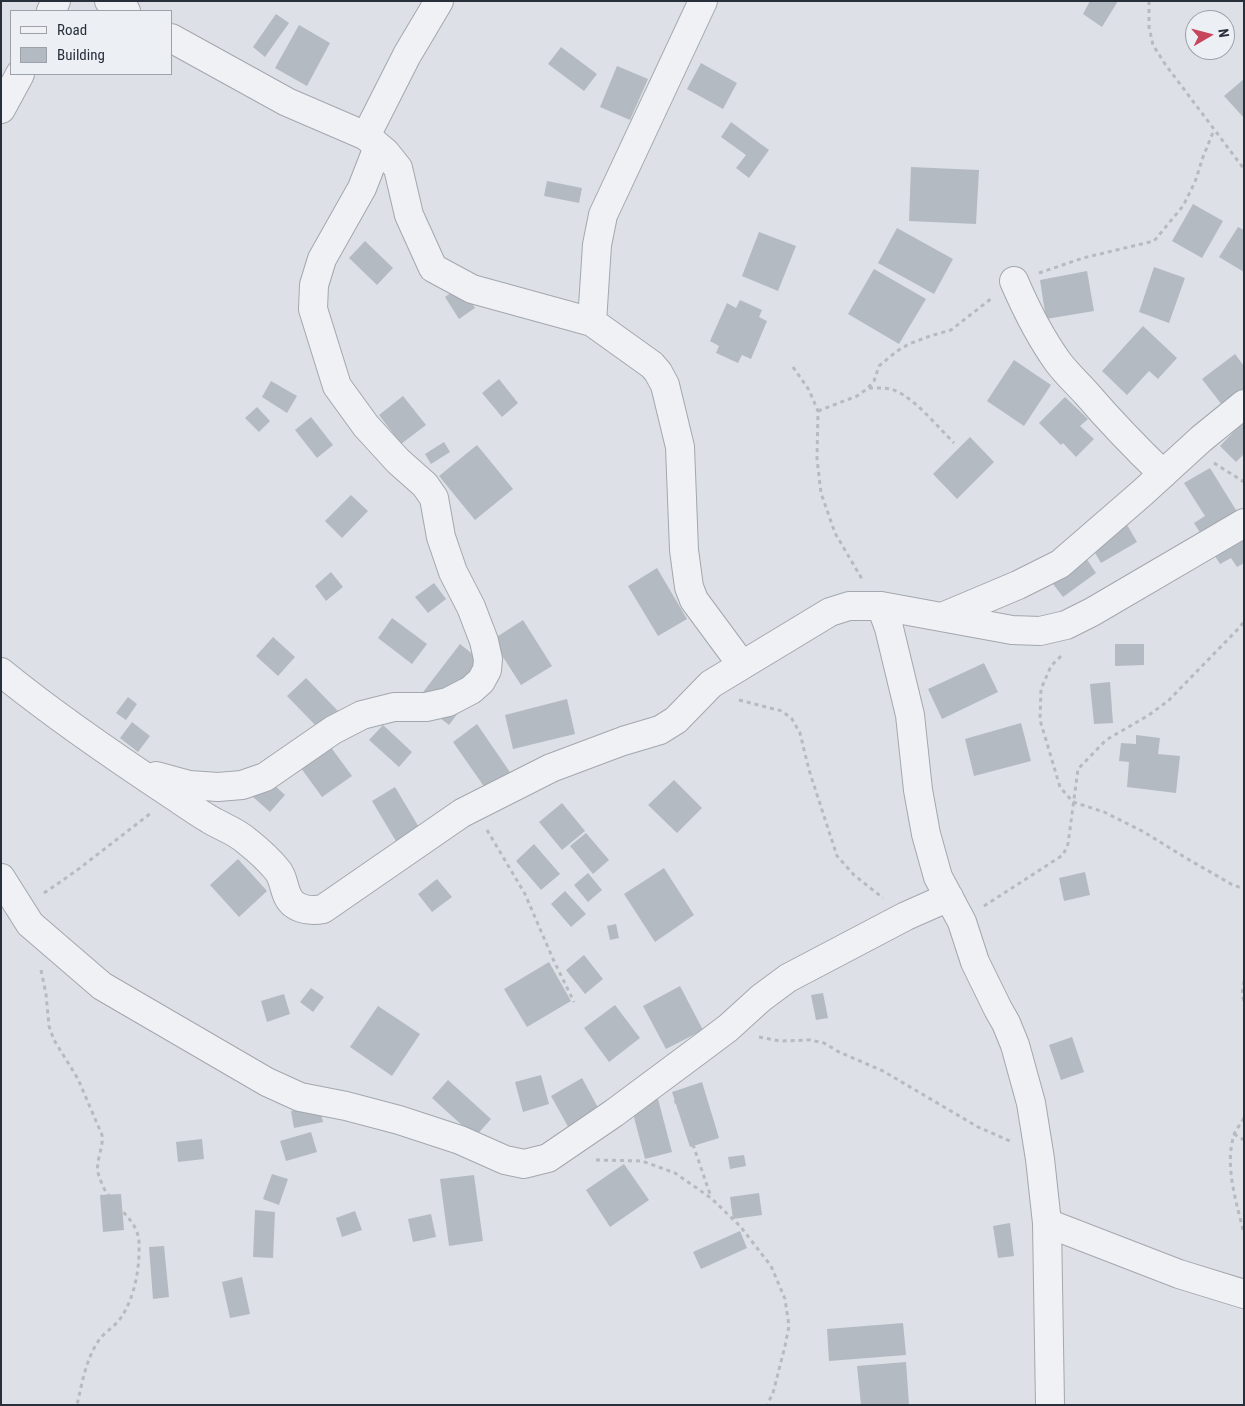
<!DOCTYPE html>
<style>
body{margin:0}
#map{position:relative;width:1245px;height:1406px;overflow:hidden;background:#dde0e6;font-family:"Roboto Condensed",sans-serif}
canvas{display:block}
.frame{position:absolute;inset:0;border:2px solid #272f3b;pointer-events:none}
.legend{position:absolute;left:10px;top:10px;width:162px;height:65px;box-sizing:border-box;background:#eceff4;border:1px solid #9da2aa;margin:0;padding:6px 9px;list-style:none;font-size:15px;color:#272f3b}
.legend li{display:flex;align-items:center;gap:10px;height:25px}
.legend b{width:25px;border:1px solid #9da2aa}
.north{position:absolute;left:1185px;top:10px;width:50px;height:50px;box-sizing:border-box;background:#eceff4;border:1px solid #9da2aa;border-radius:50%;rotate:82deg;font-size:14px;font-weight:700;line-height:20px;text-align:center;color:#272f3b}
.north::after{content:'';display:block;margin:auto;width:18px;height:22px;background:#c7465c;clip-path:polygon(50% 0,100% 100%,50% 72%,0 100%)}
</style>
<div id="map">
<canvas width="1245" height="1406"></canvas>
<div class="frame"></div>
<ul class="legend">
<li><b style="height:6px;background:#eff1f4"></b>Road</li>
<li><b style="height:14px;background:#b4bac2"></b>Building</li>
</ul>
<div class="north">N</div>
</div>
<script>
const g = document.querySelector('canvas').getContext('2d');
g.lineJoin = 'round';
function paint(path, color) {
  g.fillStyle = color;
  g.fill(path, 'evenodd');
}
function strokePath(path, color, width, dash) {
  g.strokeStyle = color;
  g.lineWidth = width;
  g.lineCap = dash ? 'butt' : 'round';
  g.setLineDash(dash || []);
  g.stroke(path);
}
paint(new Path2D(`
 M1090,1H1118L1102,27L1083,14Z
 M276,14L289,23L265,57L253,47Z
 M299,25L330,43L307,86L275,68Z
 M561,47L597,74L584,91L548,64Z
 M701,63L737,83L723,109L687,89Z
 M617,66L648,79L630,120L600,107Z
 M1244,79V118L1224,96Z
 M731,122L769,150L749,178L736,168L746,155L721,137Z
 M911,167L979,170L976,224L909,221Z
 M547,181L582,188L579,203L544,196Z
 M1193,204L1223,221L1202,258L1172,241Z
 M1238,227L1244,230V272L1219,257Z
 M897,228L953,259L934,294L878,263Z
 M759,232L796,246L778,291L742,276Z
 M365,241L393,268L377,285L349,258Z
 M1154,267L1185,278L1169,323L1139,312Z
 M874,269L926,299L899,344L848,314Z
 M1087,271L1094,311L1046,319L1040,280Z
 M461,286L475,308L459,319L445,297Z
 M740,300L762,310L759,317L767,321L751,359L742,355L738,363L716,353L719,346L710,341L727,303L736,308Z
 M1143,326L1177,358L1158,379L1149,371L1127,395L1102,371Z
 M1235,354L1244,366V389L1222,405L1202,379Z
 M1014,360L1051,385L1024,426L987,401Z
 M499,379L518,403L502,417L482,393Z
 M271,381L297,396L287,413L262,397Z
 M403,396L426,425L401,444L379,415Z
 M1065,397L1088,419L1080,426L1094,439L1076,457L1063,443L1061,445L1039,423Z
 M257,407L270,421L259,432L245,418Z
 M311,417L333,445L317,458L295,430Z
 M1244,421V454L1236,462L1220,446Z
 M970,437L994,462L957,499L933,474Z
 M444,442L450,452L431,464L425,454Z
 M477,445L513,489L475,520L439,476Z
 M1210,468L1244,523V563L1237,567L1231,558L1220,564L1194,523L1205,516L1184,483Z
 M351,495L368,511L342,538L325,521Z
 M1126,523L1137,542L1101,563L1090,544Z
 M1084,555L1096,573L1063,597L1050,580Z
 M657,568L687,619L658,636L628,586Z
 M331,572L343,587L326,601L315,586Z
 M434,583L446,599L428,613L415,597Z
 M392,618L427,644L412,664L378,638Z
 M523,620L552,666L521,685L492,640Z
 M273,637L295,657L278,676L256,656Z
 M460,644L491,669L449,725L417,700Z
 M1115,644H1144V665L1115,666Z
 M984,663L998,692L942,719L928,689Z
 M306,678L338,711L319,729L287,696Z
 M1110,682L1113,723L1094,724L1090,684Z
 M128,697L137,704L126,720L116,713Z
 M567,699L575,734L513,749L505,715Z
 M132,722L150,736L138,752L120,738Z
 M1021,723L1031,761L974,776L965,739Z
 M477,724L516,781L492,798L453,742Z
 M383,725L412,752L399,767L369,740Z
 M1136,735L1160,738L1158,754L1180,756L1176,793L1127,787L1129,762L1119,761L1121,743L1136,744Z
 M327,742L352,776L322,797L298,764Z
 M269,780L285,795L270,812L253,797Z
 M674,780L702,808L677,833L648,805Z
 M395,787L423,834L400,848L372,801Z
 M562,803L585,831L562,850L539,822Z
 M586,833L609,860L593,874L570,846Z
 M534,844L560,874L541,890L516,861Z
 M238,859L267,891L239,917L210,885Z
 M664,868L694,915L655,942L624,894Z
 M1085,872L1090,895L1064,901L1059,878Z
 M588,873L602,890L588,902L574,885Z
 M437,879L452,897L432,912L418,894Z
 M565,891L586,914L571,927L551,904Z
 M616,924L619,938L610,940L607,926Z
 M584,955L603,979L585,994L566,970Z
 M549,962L571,1001L527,1027L504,989Z
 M680,986L703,1030L666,1049L643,1006Z
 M311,988L324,997L313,1012L300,1002Z
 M823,993L828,1018L816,1020L811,995Z
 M284,994L290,1014L267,1022L261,1001Z
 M615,1005L640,1038L609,1062L584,1028Z
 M378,1006L420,1034L392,1076L350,1047Z
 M1072,1037L1084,1072L1061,1080L1049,1045Z
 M541,1075L549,1104L523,1112L515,1082Z
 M582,1078L602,1115L571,1132L551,1096Z
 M448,1080L491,1119L475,1137L432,1098Z
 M702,1082L719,1138L690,1147L672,1092Z
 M658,1099L672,1152L645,1159L631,1106Z
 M319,1105L323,1122L294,1128L291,1111Z
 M311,1132L317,1152L286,1161L280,1141Z
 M202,1139L204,1159L178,1162L176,1142Z
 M744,1155L746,1166L730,1169L728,1157Z
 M624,1164L649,1200L610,1227L586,1190Z
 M272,1174L288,1179L279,1205L263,1199Z
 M474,1175L483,1241L449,1246L440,1179Z
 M759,1193L762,1215L733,1219L730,1197Z
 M121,1194L124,1230L103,1232L100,1195Z
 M255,1210L275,1212L273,1258L253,1257Z
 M355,1211L362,1230L342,1237L336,1218Z
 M431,1214L436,1237L413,1242L408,1219Z
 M1010,1223L1014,1256L998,1258L993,1226Z
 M740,1231L747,1248L701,1269L693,1252Z
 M164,1246L169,1297L153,1299L149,1247Z
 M242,1277L250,1314L230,1318L222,1282Z
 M903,1323L906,1355L829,1361L827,1329Z
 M906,1362L909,1405H861L857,1366Z`), '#b4bac2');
const minor = new Path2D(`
 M109,1L126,11
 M51,11L56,1
 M171,38L287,102L366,136L386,153L398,168L409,215L433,268L472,289L592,322L652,365L658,372L665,385L680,447L684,550L689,587L694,600L742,665
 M1,109L20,74
 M366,136L407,55L439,1
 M1014,281C1026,309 1040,337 1058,362C1066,373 1077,383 1086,393C1110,421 1136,448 1163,474
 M592,322L597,245L603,215L703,1
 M881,606L889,628L910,715L918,790L926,834L938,877L962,922L975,962L998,1009L1006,1023L1015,1045L1031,1103L1040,1159L1047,1223L1050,1405
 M942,617L1018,585L1060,564L1142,493L1201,439L1244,404
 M1,672C56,717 115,757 174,796C186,804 197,812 209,819C222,827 236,831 248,842C258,850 270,861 278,871C283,878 283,884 286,892C291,909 309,912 323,909L462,813L551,768L623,741L660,730L676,720L711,684L830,612L849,606H881L1012,630L1040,631L1066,625L1092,612L1244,523
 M156,776L189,785L218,787L242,785L265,777L333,730L362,715L394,707H426L448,702L471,690L481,681L487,670L488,659L484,641L471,607L453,572L441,537L434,498L425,485L398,461L366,426L337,386L313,309L314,285L322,259L362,188L378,147
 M1,878L30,924L102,986L267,1082L300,1097L346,1106L399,1120L460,1140L505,1160L524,1164L548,1158L614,1113L696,1052L728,1028L761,998L788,978L906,916L949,897
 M1047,1223L1179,1274L1244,1294`);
strokePath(minor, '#a3a7af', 30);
strokePath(new Path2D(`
 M1149,1V27L1153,45L1165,64L1244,169
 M1039,273L1083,258L1154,241L1183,206L1195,182L1203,157L1214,130
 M793,367L809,390L818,411L817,459L821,493L835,533L862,579
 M869,388C878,388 888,387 896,391C915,399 939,428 954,443
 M818,411L857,396L868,388L874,381L879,366L897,351L909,344L930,336L951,330L992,298
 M1214,463L1244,482
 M1061,656L1051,666L1041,689L1040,720L1060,787L1073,802L1104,812L1144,832L1186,858L1231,884L1244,889
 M739,700L782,711L792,719L800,733L809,770L837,856L854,875L883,898
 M487,830L525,894L553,959L574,1002
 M44,893L76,871L151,813
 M984,906L1063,855L1068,844L1078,769L1106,740L1149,715L1168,701L1240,627L1244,621
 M41,970L46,994L49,1026L54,1040L78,1079L102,1135C104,1148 94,1163 99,1176C101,1181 103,1188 107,1193C118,1210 138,1221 139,1242C140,1267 135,1298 120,1319C114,1327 105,1332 99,1340C86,1359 82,1383 77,1405
 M1244,981L1242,995L1244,1001
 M759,1037L780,1041L810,1040L824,1043L839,1052L883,1071L978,1127L1010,1141
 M675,1100L686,1124L711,1197
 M1244,1118C1241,1124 1236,1129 1234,1135C1224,1166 1237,1204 1244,1234
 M1234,1134L1244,1140
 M596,1160L642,1161L675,1173L711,1198L740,1226L771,1266L785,1299L789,1326L785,1346L773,1393L767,1405`), '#b7bbc0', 3, [4, 4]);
strokePath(minor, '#eff1f4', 28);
</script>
